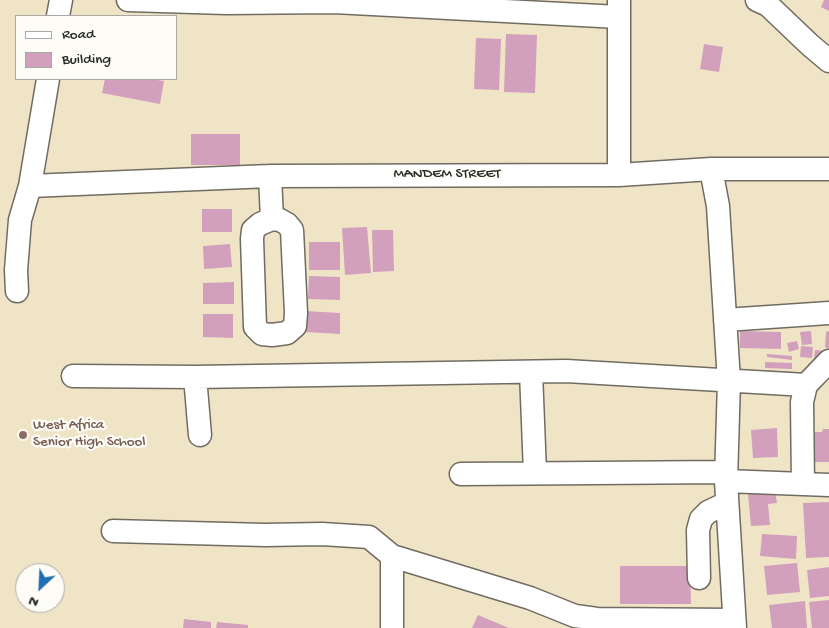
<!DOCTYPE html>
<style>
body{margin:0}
#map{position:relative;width:829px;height:628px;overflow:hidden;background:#f0e4c7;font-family:"Gochi Hand",sans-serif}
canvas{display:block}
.legend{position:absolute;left:15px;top:15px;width:162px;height:65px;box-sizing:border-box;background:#fdfcf7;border:1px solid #a9a8a5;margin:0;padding:6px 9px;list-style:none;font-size:15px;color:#2b2b2b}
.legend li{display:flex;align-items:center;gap:10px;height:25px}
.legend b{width:25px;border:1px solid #a9a8a5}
.north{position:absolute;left:15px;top:563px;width:50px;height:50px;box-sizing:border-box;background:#fdfcf7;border:1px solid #a9a8a5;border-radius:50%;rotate:205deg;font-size:14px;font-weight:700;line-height:20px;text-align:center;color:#2b2b2b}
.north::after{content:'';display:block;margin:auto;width:18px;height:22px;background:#1f6fb2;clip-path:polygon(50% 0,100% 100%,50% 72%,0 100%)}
</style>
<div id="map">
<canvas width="829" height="628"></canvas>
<ul class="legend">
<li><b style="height:6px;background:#fff"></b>Road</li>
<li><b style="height:14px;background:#d2a0bc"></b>Building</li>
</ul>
<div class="north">N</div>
</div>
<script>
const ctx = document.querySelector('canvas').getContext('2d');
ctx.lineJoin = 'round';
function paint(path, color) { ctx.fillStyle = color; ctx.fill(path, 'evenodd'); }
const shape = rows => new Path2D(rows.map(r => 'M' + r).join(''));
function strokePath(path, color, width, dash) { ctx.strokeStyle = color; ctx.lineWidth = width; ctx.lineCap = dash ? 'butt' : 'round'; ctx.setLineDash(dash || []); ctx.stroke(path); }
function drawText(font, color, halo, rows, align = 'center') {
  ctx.font = font + ' "Gochi Hand",sans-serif'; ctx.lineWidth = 4.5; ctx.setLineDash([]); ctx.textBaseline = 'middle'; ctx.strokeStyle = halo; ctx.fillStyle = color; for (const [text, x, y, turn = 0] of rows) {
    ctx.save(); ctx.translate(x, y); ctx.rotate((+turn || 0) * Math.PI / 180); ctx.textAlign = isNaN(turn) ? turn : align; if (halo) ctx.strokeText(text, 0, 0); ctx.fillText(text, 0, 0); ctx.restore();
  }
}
paint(shape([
 [824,0,829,0,829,11,821,7],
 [506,34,537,35,535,93,504,92],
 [476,38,501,39,499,90,474,89],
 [704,44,723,47,719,72,700,69],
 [105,79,151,79,164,81,160,104,102,93],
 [191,134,240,134,240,165,191,165],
 [202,209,232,209,232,232,202,232],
 [367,227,371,273,345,275,342,228],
 [372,230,393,230,394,271,373,272],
 [309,242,340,242,340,270,309,270],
 [230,244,232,267,204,269,203,246],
 [309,276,340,277,340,300,308,299],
 [234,282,234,304,203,304,203,283],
 [306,311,340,313,340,334,305,332],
 [203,314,233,314,233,338,203,337],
 [740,331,781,332,781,349,740,348],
 [811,331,812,344,802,345,800,332],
 [829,331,829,349,825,347,826,332],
 [797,341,799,349,789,352,787,343],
 [801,346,813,347,812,358,800,357],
 [815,350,825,351,825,359,814,359],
 [767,354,792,356,792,360,767,357],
 [765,362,792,363,792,369,765,368],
 [765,370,793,372,792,380,764,378],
 [777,428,778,457,753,458,751,430],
 [823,429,829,429,829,462,806,462,806,432,822,432],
 [775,491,777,503,768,504,770,525,751,526,748,494],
 [829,502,829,557,806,558,803,503],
 [762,534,797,536,796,559,760,556],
 [797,563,800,592,767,595,764,566],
 [620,566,690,566,691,604,620,604],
 [829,567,829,596,810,598,807,570],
 [829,600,829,628,812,628,809,602],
 [805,601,807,628,772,628,769,605],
 [478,615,509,628,472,628],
 [184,619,211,622,211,628,183,628],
 [217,622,248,625,248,628,216,628]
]), '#d2a0bc');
const minor = shape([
 [128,0,226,3,334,2,619,17],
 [757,0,768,5,810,45,829,61],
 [58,16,61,0],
 [711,169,718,206,729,381,726,481,735,628],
 [619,175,619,0],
 [270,176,272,219,260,224,253,230,252,239,255,327,262,334,272,335,287,333,295,326,296,313,292,230,287,224,280,220,272,219],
 [30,186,270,176,619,175,711,169,829,169],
 [17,291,16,270,20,220,30,186,48,79],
 [725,320,829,313],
 [531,372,535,473],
 [73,376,195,377,566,371,806,385],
 [195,377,200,435],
 [461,474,726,472],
 [726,481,829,485],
 [803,484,802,402,806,385,829,361],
 [113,531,265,535,322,534,369,537,392,556,530,598,575,616,597,619,734,620],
 [392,556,392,628],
 [699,578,698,530,701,519,708,512,727,503]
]);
strokePath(minor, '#706c62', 25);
strokePath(minor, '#fff', 22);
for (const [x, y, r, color] of [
 [23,435,5,"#8d6e63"]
]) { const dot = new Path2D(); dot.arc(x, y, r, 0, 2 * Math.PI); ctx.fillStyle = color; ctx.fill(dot); strokePath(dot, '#fdfcf7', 2); }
drawText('15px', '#2b2b2b', '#fdfcf7', [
 ["MANDEM STREET",447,175]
]);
drawText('15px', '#785e54', '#fdfcf7', [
 ["West Africa",33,426],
 ["Senior High School",33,443]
], 'left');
</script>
